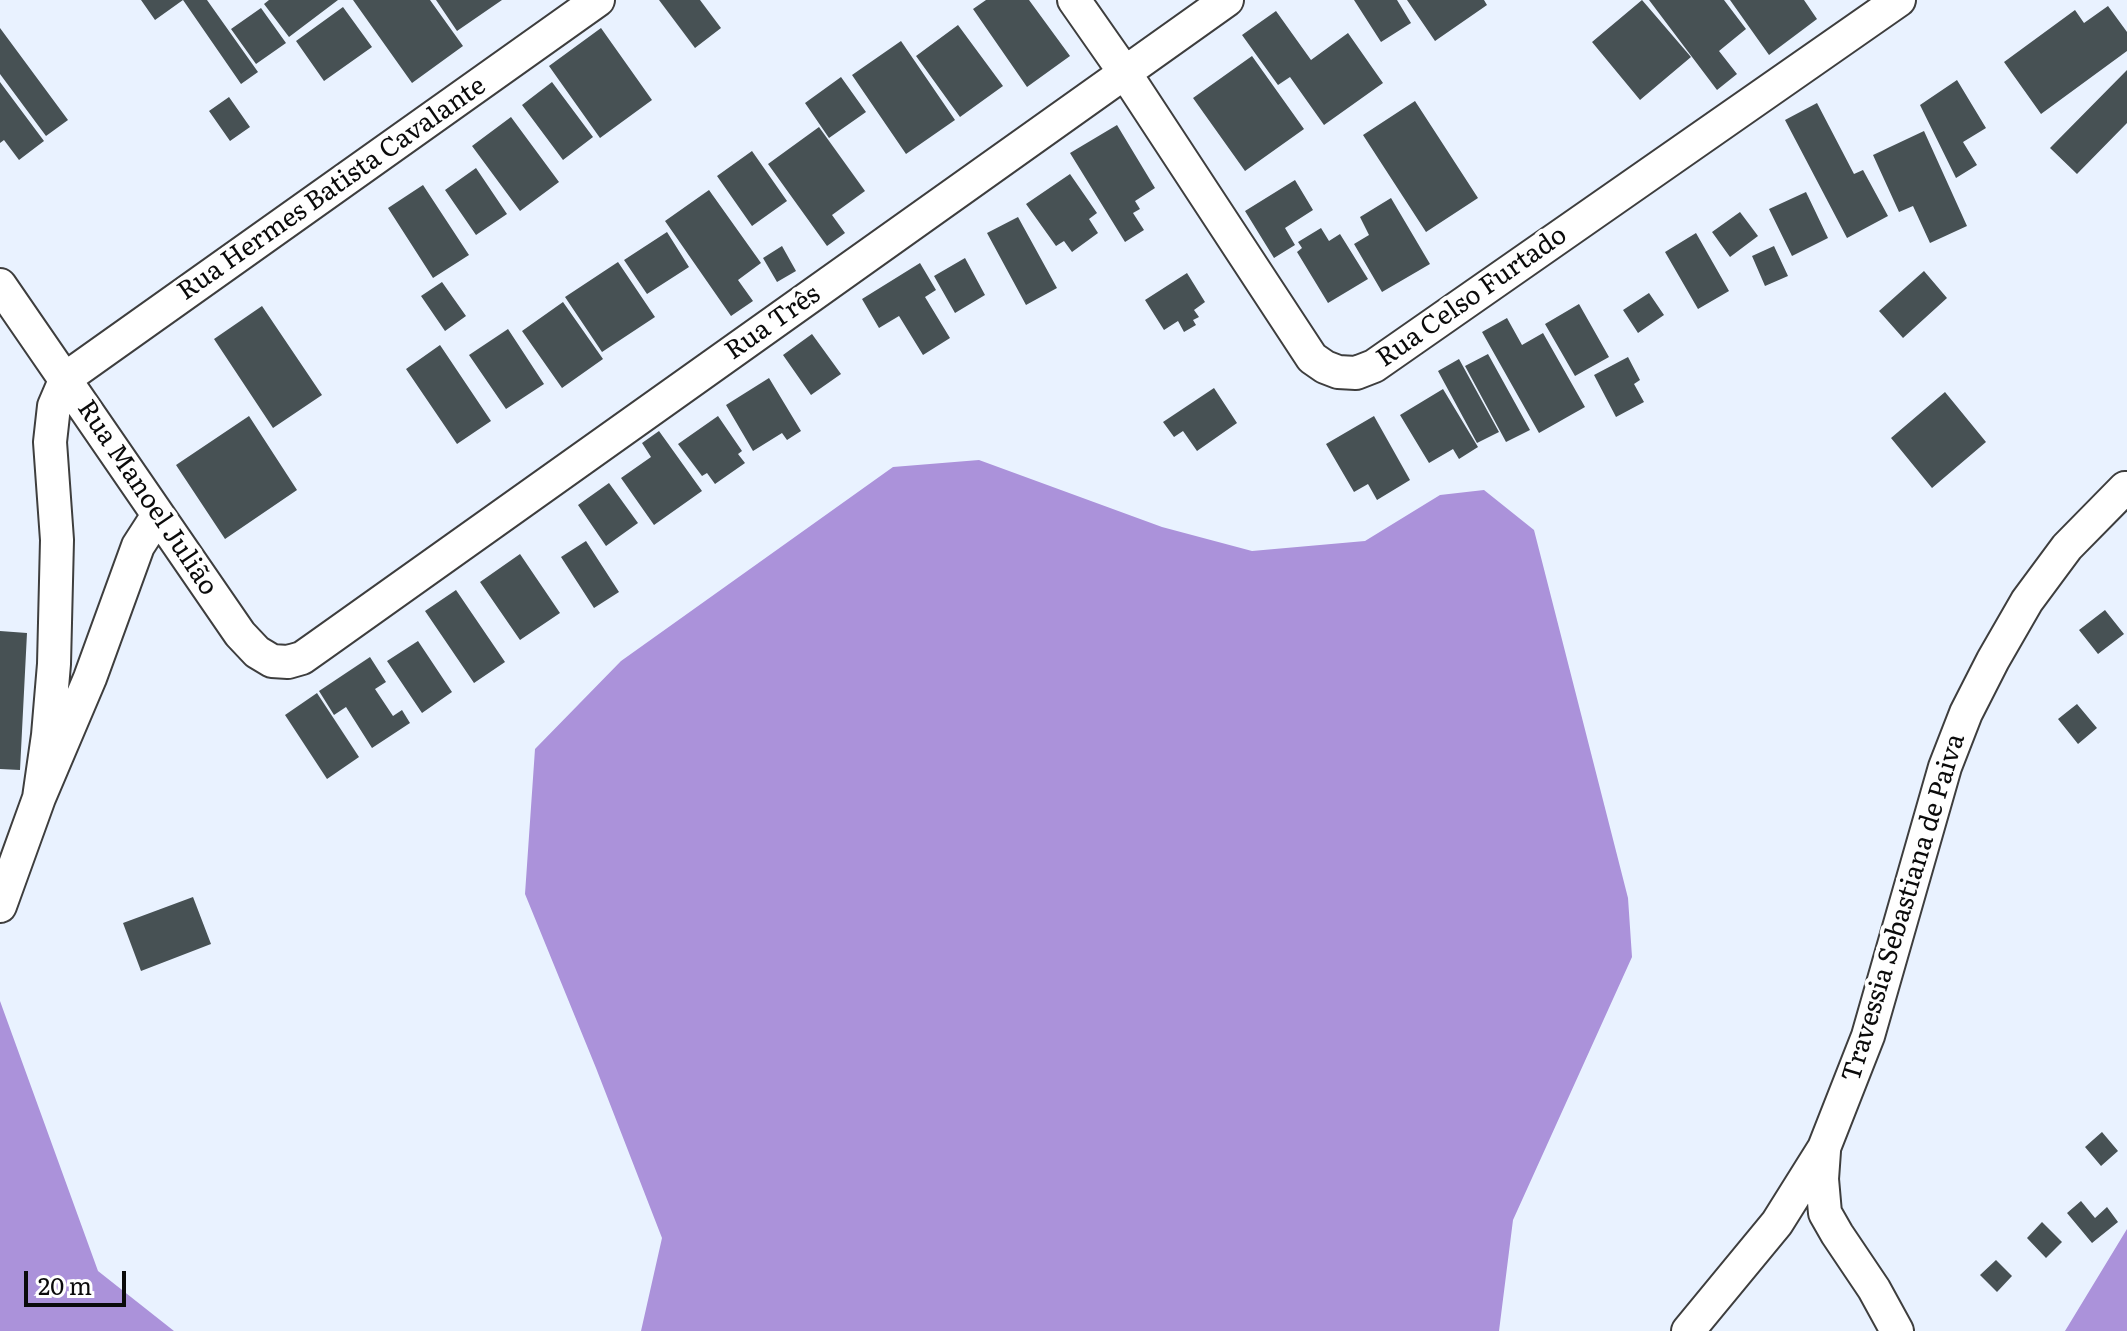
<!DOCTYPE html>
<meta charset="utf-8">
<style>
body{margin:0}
#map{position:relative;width:2127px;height:1331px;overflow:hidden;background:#e9f2ff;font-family:Literata,serif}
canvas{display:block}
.scale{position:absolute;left:24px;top:1271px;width:102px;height:36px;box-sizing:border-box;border:4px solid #0b0b0b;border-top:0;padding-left:10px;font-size:24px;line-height:28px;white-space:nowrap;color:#0b0b0b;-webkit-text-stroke:6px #fff;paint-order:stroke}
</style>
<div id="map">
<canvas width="2127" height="1331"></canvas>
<div class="scale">20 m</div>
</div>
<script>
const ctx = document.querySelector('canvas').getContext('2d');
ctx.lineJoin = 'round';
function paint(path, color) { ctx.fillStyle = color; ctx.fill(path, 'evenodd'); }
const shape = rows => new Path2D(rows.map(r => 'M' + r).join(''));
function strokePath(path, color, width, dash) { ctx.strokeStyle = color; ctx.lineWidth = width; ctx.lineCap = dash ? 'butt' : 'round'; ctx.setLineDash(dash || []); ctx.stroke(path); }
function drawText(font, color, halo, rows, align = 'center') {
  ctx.font = font + ' Literata,serif'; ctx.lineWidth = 8; ctx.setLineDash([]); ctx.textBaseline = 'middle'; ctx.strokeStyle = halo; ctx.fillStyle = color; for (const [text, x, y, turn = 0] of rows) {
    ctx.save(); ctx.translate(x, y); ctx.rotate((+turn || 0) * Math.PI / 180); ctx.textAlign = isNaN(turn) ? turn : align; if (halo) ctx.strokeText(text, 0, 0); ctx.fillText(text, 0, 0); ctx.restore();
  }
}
paint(shape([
 [979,460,1162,527,1252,551,1365,541,1440,495,1484,490,1534,530,1628,898,1632,957,1513,1220,1499,1331,641,1331,662,1238,596,1068,525,894,535,749,621,661,893,467],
 [0,1001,98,1271,174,1331,0,1331],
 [2127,1229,2127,1331,2065,1331]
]), '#ab92da');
paint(shape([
 [141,0,207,0,258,72,241,84,183,0,155,20],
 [269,0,338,0,289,37,264,4],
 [353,0,430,0,463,46,412,83],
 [436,0,502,0,457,31],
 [659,0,700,0,721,28,695,48],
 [986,0,1029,0,1070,56,1027,87,973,9],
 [1354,0,1397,0,1411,23,1381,42],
 [1407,0,1484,0,1487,5,1435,41],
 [1642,0,1691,57,1640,100,1592,42],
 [1649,0,1724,0,1746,29,1719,51,1737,74,1717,90],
 [1730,0,1804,0,1817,19,1769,55],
 [2108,6,2127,32,2127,51,2041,114,2004,62,2075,10,2084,23],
 [343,7,372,47,324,81,296,41],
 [261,8,286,43,256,64,231,29],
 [1276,11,1311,60,1348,33,1383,83,1324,125,1290,77,1278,85,1242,35],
 [958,25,1003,86,960,117,916,56],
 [0,28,68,120,46,136,0,74],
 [601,28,652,100,600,138,549,66],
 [901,41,955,120,906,154,852,75],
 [1252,56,1304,129,1245,171,1193,98],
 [2127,70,2127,123,2077,174,2050,148],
 [841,77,866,112,829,138,805,103],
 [1957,80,1986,128,1963,142,1977,165,1956,178,1920,105],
 [0,82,44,141,19,160,4,140,0,143],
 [552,82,593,137,563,160,522,105],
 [229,97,250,127,230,141,209,111],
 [1415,101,1478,198,1426,232,1363,135],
 [1817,103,1854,174,1863,170,1888,216,1847,238,1785,120],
 [511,117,559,182,520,211,472,146],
 [1117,125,1155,188,1135,201,1140,209,1133,213,1144,230,1125,242,1070,153],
 [819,127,865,191,832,215,845,233,827,246,768,164],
 [1924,131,1967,226,1930,243,1913,206,1899,212,1873,155],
 [752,151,787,201,752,226,717,176],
 [476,168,507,214,476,235,445,190],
 [1070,174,1097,213,1089,219,1098,233,1072,252,1064,241,1056,246,1026,204],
 [1295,180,1313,210,1285,228,1295,245,1274,258,1245,211],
 [423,185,469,255,433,278,388,208],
 [709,190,761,263,738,280,753,301,731,316,665,221],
 [1806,192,1828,238,1792,256,1769,209],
 [1391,198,1430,264,1382,292,1354,244,1369,235,1360,217],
 [1740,212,1758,236,1730,257,1712,232],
 [1018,217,1057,288,1026,305,987,233],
 [1321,228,1329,241,1340,234,1368,279,1328,303,1297,252,1302,248,1298,242],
 [667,232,689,267,647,294,624,260],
 [1696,233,1729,291,1698,309,1665,252],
 [782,246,796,271,777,282,763,258],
 [1774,246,1788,276,1765,286,1752,256],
 [965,258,985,295,955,313,934,276],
 [618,262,655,317,602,352,565,297],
 [920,263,936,290,925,297,950,338,923,355,899,316,879,328,862,299],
 [1924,271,1947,298,1903,338,1879,311],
 [1187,273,1205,302,1194,310,1199,317,1193,320,1196,325,1184,332,1178,321,1164,330,1145,300],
 [442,282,466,316,445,331,421,296],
 [1649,293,1664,315,1638,333,1623,310],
 [563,302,603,359,562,388,522,331],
 [1579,304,1609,357,1575,376,1545,324],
 [262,306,322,395,273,428,214,339],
 [1507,318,1522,345,1543,333,1585,407,1539,433,1482,332],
 [508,329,544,384,506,409,469,355],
 [812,334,841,374,811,395,783,355],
 [440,345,491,421,457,444,406,369],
 [1488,354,1530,430,1506,442,1465,366],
 [1628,357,1640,380,1634,384,1644,402,1616,417,1594,375],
 [1459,359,1499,432,1477,443,1438,371],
 [769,378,801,431,787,440,782,433,753,451,726,405],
 [1214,388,1237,423,1197,451,1183,431,1174,437,1163,422],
 [1443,389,1478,447,1459,459,1453,449,1429,463,1400,415],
 [1945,392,1986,442,1932,488,1891,438],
 [249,416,297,490,225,539,176,465],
 [718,416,742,451,738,454,745,463,715,484,707,473,702,476,678,444],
 [1374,416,1410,480,1377,500,1368,484,1354,492,1326,444],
 [659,431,702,491,654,525,621,478,651,457,642,443],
 [609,483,638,523,606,546,578,505],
 [586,541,619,592,594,608,561,557],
 [520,554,560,613,520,640,480,582],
 [456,590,505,662,474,683,425,611],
 [2105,610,2124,634,2098,654,2079,630],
 [0,631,27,633,20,770,0,769],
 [418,641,452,692,422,713,387,661],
 [370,657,386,682,375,689,393,716,402,710,410,723,372,748,346,707,334,715,319,691],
 [317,693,359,757,327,779,285,715],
 [2077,704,2097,728,2078,744,2058,719],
 [193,897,211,944,141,971,123,923],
 [2102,1132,2118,1151,2101,1166,2085,1147],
 [2081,1201,2095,1218,2107,1207,2118,1222,2092,1243,2067,1213],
 [2042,1222,2062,1242,2046,1258,2027,1238],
 [1996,1260,2012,1276,1997,1292,1980,1275]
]), '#475154');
const minor = shape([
 [1074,0,1125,73,1312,358,1325,367,1338,372,1356,373,1374,366,1899,0],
 [0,285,240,634,257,652,272,661,288,662,302,658,319,646,1227,0],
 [39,798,48,735,54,664,57,540,50,442,54,406,66,378,598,0],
 [0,906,39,798,90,678,138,546,158,515],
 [1824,1151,1822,1179,1825,1213,1837,1234,1874,1289,1897,1331],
 [1688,1331,1777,1223,1824,1148,1868,1036,1945,767,1966,713,1993,660,2027,601,2067,547,2125,488]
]);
strokePath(minor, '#3e3e3e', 36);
strokePath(minor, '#fff', 32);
drawText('26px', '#0b0b0b', '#fff', [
 ["Rua Hermes Batista Cavalante",332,189,-35],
 ["Rua Celso Furtado",1472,297,-35],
 ["Rua Três",773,323,-35],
 ["Rua Manoel Julião",147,498,56],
 ["Travessia Sebastiana de Paiva",1904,908,-73]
]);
</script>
